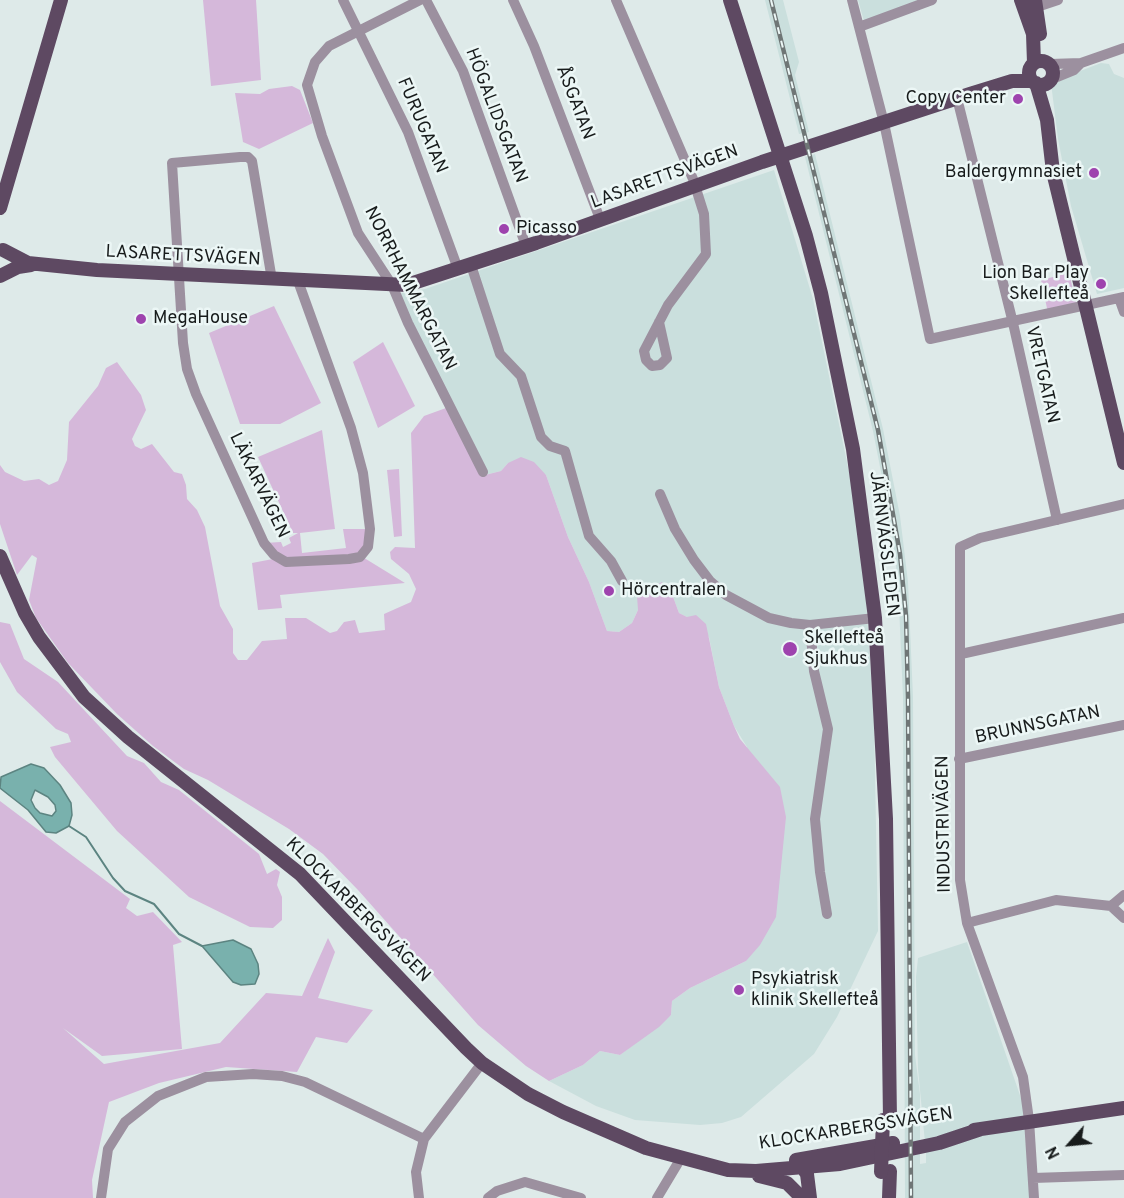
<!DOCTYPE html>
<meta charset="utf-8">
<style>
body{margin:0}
#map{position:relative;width:1124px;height:1198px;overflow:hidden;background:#deeae9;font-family:Overpass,sans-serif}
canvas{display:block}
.north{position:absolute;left:1040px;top:1114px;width:60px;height:60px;-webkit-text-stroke:4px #ecf7f6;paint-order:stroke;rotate:243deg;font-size:16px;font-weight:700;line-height:24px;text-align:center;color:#171b1b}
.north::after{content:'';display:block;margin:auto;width:21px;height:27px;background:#171b1b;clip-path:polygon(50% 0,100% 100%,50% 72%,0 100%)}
</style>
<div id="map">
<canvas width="1124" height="1198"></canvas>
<div class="north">N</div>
</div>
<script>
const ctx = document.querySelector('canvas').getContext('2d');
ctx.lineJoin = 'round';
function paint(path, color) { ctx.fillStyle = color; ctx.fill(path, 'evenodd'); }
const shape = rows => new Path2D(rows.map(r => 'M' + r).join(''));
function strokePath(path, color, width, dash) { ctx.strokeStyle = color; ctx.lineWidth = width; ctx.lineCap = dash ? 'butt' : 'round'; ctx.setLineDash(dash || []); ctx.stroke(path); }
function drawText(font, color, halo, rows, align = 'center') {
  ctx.font = font + ' Overpass,sans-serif'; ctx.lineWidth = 5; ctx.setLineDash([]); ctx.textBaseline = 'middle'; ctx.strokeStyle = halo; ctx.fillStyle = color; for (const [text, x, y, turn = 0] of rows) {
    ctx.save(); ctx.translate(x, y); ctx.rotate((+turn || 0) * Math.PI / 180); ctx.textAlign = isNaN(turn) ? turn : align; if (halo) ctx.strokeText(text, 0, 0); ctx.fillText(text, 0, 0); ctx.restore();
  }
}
paint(shape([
 [765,0,783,0,799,62,795,75,809,132,799,134],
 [858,0,923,0,864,21],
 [1101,63,1109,64,1114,74,1124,78,1124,288,1097,294,1071,206,1058,139,1050,75,1075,73],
 [815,154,883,429,900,516,908,582,913,697,915,1055,920,1094,920,1164,926,1163,926,1153,918,1069,916,977,918,958,967,942,1023,1104,1030,1198,905,1198,903,697,898,583,890,518,873,431,805,157],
 [774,170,813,299,854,496,865,584,874,722,878,931,837,1017,814,1054,741,1117,722,1123,700,1125,635,1120,596,1106,549,1081,583,1065,600,1051,620,1055,671,1015,672,1001,690,988,746,961,747,747,734,726,719,687,709,637,687,617,679,613,672,594,638,610,632,623,619,632,607,631,589,582,568,537,546,475,508,463,501,471,481,476,391,295,425,289]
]), '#cadfdd');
paint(shape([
 [203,0,256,0,261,80,211,86],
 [292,86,300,90,313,123,259,149,243,142,235,93,260,94,269,89],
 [1069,273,1077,306,1048,313,1041,280],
 [274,306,321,403,280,424,240,424,209,333],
 [383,342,415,406,378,428,353,362],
 [117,362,141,395,146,410,132,439,135,446,141,449,152,444,174,472,182,474,186,485,187,499,197,510,205,527,220,606,233,629,233,653,238,660,247,660,262,641,287,639,285,618,306,618,330,633,337,631,344,622,355,620,359,633,385,630,384,614,411,602,416,589,409,574,391,559,390,552,395,547,415,548,411,433,424,416,446,408,481,476,501,471,508,463,521,457,534,462,546,475,568,537,589,582,607,631,619,632,632,623,638,610,637,596,662,582,672,594,679,613,687,617,696,615,706,624,719,687,734,726,740,739,780,787,786,817,776,917,760,945,746,961,690,988,672,1001,671,1015,659,1027,620,1055,600,1051,583,1065,549,1081,526,1066,478,1025,358,890,323,854,289,829,208,780,184,769,153,746,117,714,68,663,36,618,29,600,37,558,32,555,17,575,0,524,0,465,5,472,24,481,39,479,49,485,58,481,67,460,69,422,98,386,106,368],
 [322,430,335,529,300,533,302,553,346,548,343,529,370,529,361,556,405,583,280,595,282,608,258,610,252,563,278,558,264,543,281,542,283,547,291,543,289,538,298,533,293,533,258,457],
 [399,469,402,536,394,537,387,470],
 [0,622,10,624,24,659,58,682,127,756,144,763,161,782,179,790,259,854,267,874,276,869,280,872,277,885,282,897,282,920,273,928,250,927,189,897,117,831,55,757,50,747,71,742,68,734,56,729,17,692,0,662],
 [0,801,130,899,126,908,137,916,153,912,182,942,173,945,182,1049,102,1056,63,1028,104,1064,220,1043,266,993,302,996,328,938,335,952,318,998,373,1010,347,1043,316,1037,297,1072,226,1067,159,1083,109,1102,92,1180,93,1198,0,1198]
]), '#d5b8da');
const water = shape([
 [31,764,44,768,60,785,71,803,72,815,69,826,56,833,46,832,28,810,0,788,1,777,31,764],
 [35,790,48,797,55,805,56,811,52,816,40,813,35,808,31,800,35,790],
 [233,940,251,949,258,964,259,974,255,984,241,985,233,982,202,946,233,940]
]);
paint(water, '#79b1ad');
strokePath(water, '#5c8481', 1.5);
strokePath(shape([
 [69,826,86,837,113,878,125,891,154,904,179,934,202,946]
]), '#5c8481', 2);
strokePath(shape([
 [343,0,408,132,458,269],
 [420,0,329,46,315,62,307,85,322,136,358,233,392,285,408,323,483,472],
 [426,0,463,71,526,246],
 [513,0,534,46,600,219],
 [616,0,693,179,704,214,706,254,668,305,644,351,646,360,652,366,660,365,667,358,659,322],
 [852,0,884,123,930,339,1124,297],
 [1031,9,1058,0],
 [859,27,932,0],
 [1050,64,1081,63,1124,48],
 [1052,79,1074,70,1081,63],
 [957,98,1013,323,1057,520],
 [471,265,500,354,521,376,541,437,550,446,565,451,589,536,611,561,622,581],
 [272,280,252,161,248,157,240,157,172,163,183,343,187,369,196,394,264,543,274,555,286,562,349,559,360,557,368,547,370,529,363,473,351,428,298,281],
 [1119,298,1124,312],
 [660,494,675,529,694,560,710,581,726,595,769,618,791,623,810,625,875,618],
 [810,625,814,671,828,729,815,819,820,872,827,914],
 [961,654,1124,618],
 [959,759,1124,725],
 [1111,906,1124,918],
 [967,923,1056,900,1111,906,1124,895],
 [1033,1178,1124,1175],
 [101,1198,108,1149,125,1122,158,1096,206,1077,253,1074,282,1076,305,1082,424,1139],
 [419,1198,416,1172,424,1139,482,1063],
 [488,1198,497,1191,525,1182,581,1198],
 [657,1198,681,1158],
 [1034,1198,1029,1120,1023,1077,967,923,960,880,960,547,980,538,1124,504]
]), '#9c909f', 10);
strokePath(shape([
 [730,0,806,236,821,293,853,449,875,618,886,819,890,1120],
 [1021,0,1033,34,1034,63],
 [1035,0,1040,34],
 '1029 73a12 12 0 1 1 24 0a12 12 0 1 1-24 0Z',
 [1036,83,1047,120,1053,172,1124,463],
 [0,208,61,0],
 [3,250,28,263,97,270,407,285,536,243,762,162,970,94,1012,81,1032,81],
 [0,276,18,267,31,265],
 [0,556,25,613,39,637,84,697,128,737,300,874,466,1048,482,1063,528,1094,563,1112,646,1148,728,1170,756,1171,840,1164,939,1143,981,1129],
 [974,1130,1124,1108],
 [796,1160,893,1143],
 [803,1168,807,1174,810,1198],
 [759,1176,787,1183,802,1198],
 [889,1198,890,1171]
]), '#5e4962', 14);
const rail = shape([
 [771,0,878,430,900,554,906,616,908,697,911,1198]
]);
strokePath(rail, '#6f7676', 4.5);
strokePath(rail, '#ecf7f6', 2, [7]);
strokePath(shape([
 [881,1172,883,1120]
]), '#5e4962', 14);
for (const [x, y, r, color] of [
 [1018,99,6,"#9e43ae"],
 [1094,173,6,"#9e43ae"],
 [504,229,6,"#9e43ae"],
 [1101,284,6,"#9e43ae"],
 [141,319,6,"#9e43ae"],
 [609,591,6,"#9e43ae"],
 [790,649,8,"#9e43ae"],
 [739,990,6,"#9e43ae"]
]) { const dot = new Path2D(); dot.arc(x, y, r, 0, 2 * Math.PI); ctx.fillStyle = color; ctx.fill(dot); strokePath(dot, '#ecf7f6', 2); }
drawText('18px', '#171b1b', '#ecf7f6', [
 ["Copy Center",1006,99,"right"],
 ["Baldergymnasiet",1082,173,"right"],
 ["Picasso",516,229],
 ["Lion Bar Play",1089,274,"right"],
 ["Skellefteå",1089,295,"right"],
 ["MegaHouse",153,319],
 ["Hörcentralen",621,591],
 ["Skellefteå",804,639],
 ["Sjukhus",804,660],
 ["Psykiatrisk",751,980],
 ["klinik Skellefteå",751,1001]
], 'left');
drawText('18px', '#171b1b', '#ecf7f6', [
 ["ÅSGATAN",574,103,69],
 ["HÖGALIDSGATAN",495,116,69],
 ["FURUGATAN",421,126,67],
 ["LASARETTSVÄGEN",665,178,-20],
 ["LASARETTSVÄGEN",183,257,3],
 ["NORRHAMMARGATAN",409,289,63],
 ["VRETGATAN",1041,375,77],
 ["LÄKARVÄGEN",258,486,64],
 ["JÄRNVÄGSLEDEN",883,544,83],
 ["BRUNNSGATAN",1038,726,-12],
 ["INDUSTRIVÄGEN",945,824,-91],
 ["KLOCKARBERGSVÄGEN",357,911,45],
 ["KLOCKARBERGSVÄGEN",856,1130,-9]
]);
</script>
